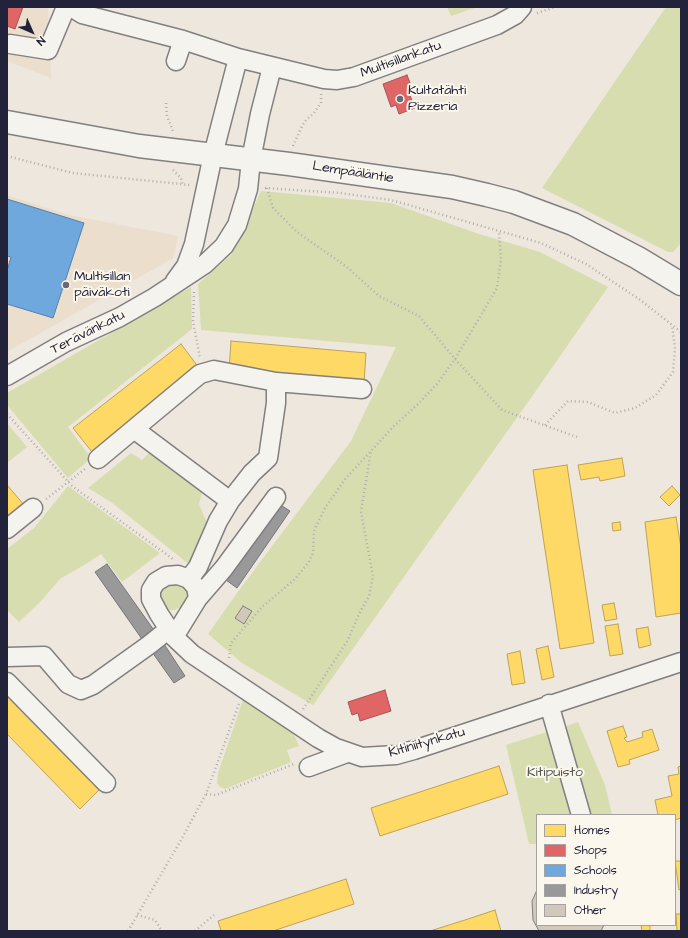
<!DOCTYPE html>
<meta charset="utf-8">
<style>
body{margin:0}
#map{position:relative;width:688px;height:938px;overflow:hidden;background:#ede7de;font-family:"Architects Daughter",sans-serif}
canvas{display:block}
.frame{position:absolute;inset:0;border:8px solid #22223b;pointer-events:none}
.legend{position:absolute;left:536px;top:814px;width:140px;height:112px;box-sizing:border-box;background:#fbf7ec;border:1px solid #a4a2a5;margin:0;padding:5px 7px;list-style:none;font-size:12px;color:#22223b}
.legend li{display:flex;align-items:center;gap:8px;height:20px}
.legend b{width:20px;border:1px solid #a4a2a5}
.north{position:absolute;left:12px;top:12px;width:40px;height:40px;-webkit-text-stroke:3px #fbf7ec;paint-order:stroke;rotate:135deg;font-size:11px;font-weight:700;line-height:16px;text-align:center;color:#22223b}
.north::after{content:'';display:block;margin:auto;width:14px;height:18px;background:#22223b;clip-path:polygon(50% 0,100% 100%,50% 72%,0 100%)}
</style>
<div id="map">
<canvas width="688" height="938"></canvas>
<div class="frame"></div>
<ul class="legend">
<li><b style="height:11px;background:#ffd966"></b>Homes</li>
<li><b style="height:11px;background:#e06666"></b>Shops</li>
<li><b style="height:11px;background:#6fa8dc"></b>Schools</li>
<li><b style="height:11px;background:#999"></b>Industry</li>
<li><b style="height:11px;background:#d2c7bb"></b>Other</li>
</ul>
<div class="north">N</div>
</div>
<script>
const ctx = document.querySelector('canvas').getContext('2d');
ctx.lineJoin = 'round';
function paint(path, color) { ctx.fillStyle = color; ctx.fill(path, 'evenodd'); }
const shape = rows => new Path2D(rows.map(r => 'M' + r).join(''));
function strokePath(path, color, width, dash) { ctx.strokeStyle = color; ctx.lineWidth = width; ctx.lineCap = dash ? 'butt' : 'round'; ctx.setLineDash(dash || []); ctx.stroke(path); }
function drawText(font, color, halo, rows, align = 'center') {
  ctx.font = font + ' "Architects Daughter",sans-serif'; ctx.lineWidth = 4; ctx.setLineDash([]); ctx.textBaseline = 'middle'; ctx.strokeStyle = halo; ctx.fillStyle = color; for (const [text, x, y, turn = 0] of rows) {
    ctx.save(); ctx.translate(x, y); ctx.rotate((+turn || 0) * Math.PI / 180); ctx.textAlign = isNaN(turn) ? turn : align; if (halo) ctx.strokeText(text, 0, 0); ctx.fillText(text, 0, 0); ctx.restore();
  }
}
paint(shape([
 [7,7,48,7,51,78,7,61],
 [7,195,69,215,178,236,173,258,7,352]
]), '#ebdecd');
paint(shape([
 [447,7,477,7,451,16],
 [666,7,681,7,681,243,673,252,668,252,542,188],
 [261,191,391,203,479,234,540,252,608,287,533,395,313,705,242,663,208,634,237,593,351,441,396,347,201,330,198,284,231,255],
 [191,287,192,329,68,427,91,458,68,478,7,405,7,393],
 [7,423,27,447,7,463],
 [151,451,203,488,199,504,207,523,190,565,111,502,88,488,131,453,142,460],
 [68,486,160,553,122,582,101,554,86,564,60,579,42,600,19,622,7,610,7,549,34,528],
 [170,580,186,588,187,592,188,597,183,606,174,610,169,610,160,604,159,589],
 [243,700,291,731,295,737,299,746,287,750,291,762,225,789,220,787,217,783,218,773],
 [578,722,605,785,612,815,537,815,537,844,529,844,506,745]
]), '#d8ddaf');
const homes = shape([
 [231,341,366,353,364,383,229,371,231,341],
 [181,344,199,368,92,452,73,428,181,344],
 [622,458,625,476,600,481,599,477,581,480,578,465,622,458],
 [567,465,594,643,560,649,533,470,567,465],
 [7,485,25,506,7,521,7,485],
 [672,486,680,495,669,506,660,497,672,486],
 [676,517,681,548,681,613,656,617,645,522,676,517],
 [620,522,621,530,613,531,612,523,620,522],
 [614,603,617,619,605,621,602,605,614,603],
 [618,624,623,654,610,656,605,626,618,624],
 [648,627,651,645,639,648,636,629,648,627],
 [548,646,554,677,542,680,536,649,548,646],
 [520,651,525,683,512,685,507,654,520,651],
 [7,687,103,786,80,809,7,734,7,687],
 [623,726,627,737,624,738,627,742,643,737,642,732,652,729,659,750,629,760,630,764,618,767,607,731,623,726],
 [499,766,508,794,380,836,371,808,499,766],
 [681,766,681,818,675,820,675,815,658,815,655,800,672,796,668,776,679,774,678,767,681,766],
 [675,861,681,861,681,889,679,890,675,861],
 [346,879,354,904,273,931,221,931,218,921,346,879],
 [495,910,501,931,430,931,468,919,495,910],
 [676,914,681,914,681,931,677,931,676,914],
 [641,925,650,925,650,931,642,931,641,925]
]);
paint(homes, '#ffd966');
strokePath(homes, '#bda259', 1);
const shops = shape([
 [7,7,23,7,15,29,7,26,7,7],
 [407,75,413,91,409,93,415,108,399,114,396,105,391,107,383,84,407,75],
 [385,690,391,711,360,721,358,713,352,715,348,702,385,690]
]);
paint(shops, '#e06666');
strokePath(shops, '#a75259', 1);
const schools = shape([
 [7,199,84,223,53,318,7,304,7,271,11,257,7,256,7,199]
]);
paint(schools, '#6fa8dc');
strokePath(schools, '#5880ac', 1);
const industry = shape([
 [279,504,290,511,237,588,226,580,279,504],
 [107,564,156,633,144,642,95,572,107,564],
 [164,644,185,676,174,683,152,652,164,644]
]);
paint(industry, '#999');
strokePath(industry, '#75757d', 1);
const building = shape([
 [243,606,252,611,244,624,235,618,243,606],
 [537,890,537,925,604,925,601,931,539,931,533,920,532,901,537,890]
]);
paint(building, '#d2c7bb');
strokePath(building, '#827f80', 1);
const minor = shape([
 [71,7,82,14,183,40,238,58,324,79,337,80,354,77,497,25,515,15,522,7],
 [10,44,48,50,66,7],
 [176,61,183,40],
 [175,281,186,266,194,244,213,155,238,58],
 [7,376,66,342,120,317,155,297,205,264,224,246,237,225,248,189,251,160,260,114,272,67],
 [276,382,362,389],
 [134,429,230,501],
 [98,459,200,374,214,370,276,382,276,403,268,458,252,473,230,501,218,521,198,567,189,579],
 [7,529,33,508],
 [198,598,224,568,276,497],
 [174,637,198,598,196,587,189,579,178,575,166,576,156,582,151,590,151,599,159,614,174,637,192,654,318,738,336,748,362,757,396,755,414,750,681,662],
 [7,657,44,656,68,684,81,690,93,685,149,645,169,629],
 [7,682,106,783],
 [549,704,581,815],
 [309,767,347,753]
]);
const major = shape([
 [7,122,139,146,289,164,452,187,487,195,514,202,573,224,638,258,681,284]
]);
strokePath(minor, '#827f80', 21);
strokePath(major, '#827f80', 25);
strokePath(shape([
 [537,13,556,7],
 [166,103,167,116,173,131],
 [293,146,302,126,306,120,314,113,321,103,321,94],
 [7,156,73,173,190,185],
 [173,170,181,178,183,185],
 [265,188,340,193,391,200,541,243,586,264,639,299,681,332],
 [267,188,273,208,297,232,347,267,379,296,419,316,455,359,502,410,577,437],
 [194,292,193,321,200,358],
 [7,414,72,486,173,559],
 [545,425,568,401,588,402,615,413,635,408,656,395,673,372,675,349,672,325],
 [46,499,85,469],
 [229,658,231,643,262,607,295,579,309,562,313,553,314,531,325,508,346,478,394,426,416,406,437,384,455,359,497,288,501,260,499,232],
 [239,704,206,794,216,795,294,764],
 [303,709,348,640,359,614,369,596,373,576,361,512,371,450],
 [137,915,155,920,162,931],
 [128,931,181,840,206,794],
 [195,931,214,915]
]), '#afadad', 2.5, [1, 3]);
strokePath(minor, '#f5f3ee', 18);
strokePath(major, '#f5f3ee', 22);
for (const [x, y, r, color] of [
 [400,99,4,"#696774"],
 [66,285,4,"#696774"]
]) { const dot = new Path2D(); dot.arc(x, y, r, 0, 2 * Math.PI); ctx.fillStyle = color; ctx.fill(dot); strokePath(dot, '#fbf7ec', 1.5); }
drawText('14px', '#22223b', '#fbf7ec', [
 ["Multisillankatu",401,60,-20],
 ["Lempääläntie",353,173,9],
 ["Terävänkatu",88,333,-27],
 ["Kitiniitynkatu",427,743,-16]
]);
drawText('14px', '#22223b', '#fbf7ec', [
 ["Kultatähti",408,91],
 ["Pizzeria",408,107],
 ["Multisillan",74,277],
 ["päiväkoti",74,293]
], 'left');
drawText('14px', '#545752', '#fbf7ec', [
 ["Kitipuisto",555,773]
]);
</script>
